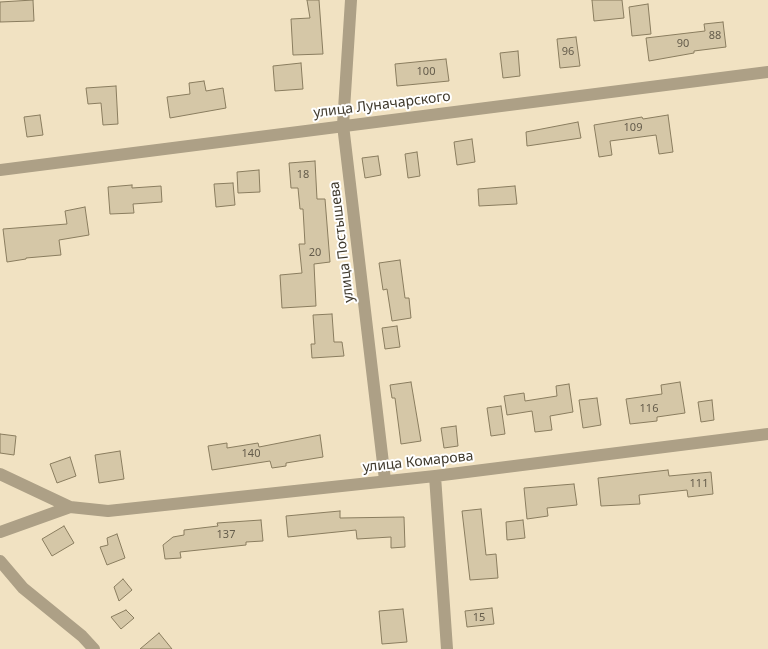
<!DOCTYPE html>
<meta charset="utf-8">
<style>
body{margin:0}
canvas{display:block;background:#f1e2c2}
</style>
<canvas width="768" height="649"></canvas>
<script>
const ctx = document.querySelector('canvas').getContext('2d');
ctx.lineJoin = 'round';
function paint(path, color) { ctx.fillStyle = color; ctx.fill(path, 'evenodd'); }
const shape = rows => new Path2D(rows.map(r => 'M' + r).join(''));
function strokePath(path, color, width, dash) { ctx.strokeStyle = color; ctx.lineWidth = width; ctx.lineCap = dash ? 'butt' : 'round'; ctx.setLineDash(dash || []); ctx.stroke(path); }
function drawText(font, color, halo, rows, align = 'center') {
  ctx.font = font + ' "Noto Sans",sans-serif'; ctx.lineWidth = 4; ctx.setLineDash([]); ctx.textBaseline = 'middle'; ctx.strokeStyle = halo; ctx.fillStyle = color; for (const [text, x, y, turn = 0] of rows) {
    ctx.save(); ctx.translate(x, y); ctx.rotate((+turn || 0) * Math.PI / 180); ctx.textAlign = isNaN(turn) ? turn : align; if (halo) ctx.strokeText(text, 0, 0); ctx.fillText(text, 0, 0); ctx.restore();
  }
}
const building = shape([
 [33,0,34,21,0,22,0,2,33,0],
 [307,0,319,0,323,54,293,55,291,19,310,18,307,0],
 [592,0,622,0,624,18,594,21,592,0],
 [648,4,651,34,632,36,629,7,648,4],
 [723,22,726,47,694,51,694,53,649,61,646,38,705,31,704,24,723,22],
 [576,37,580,66,560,68,557,39,576,37],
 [518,51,520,76,503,78,500,53,518,51],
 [446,59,449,81,397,86,395,64,446,59],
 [301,63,303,89,275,91,273,66,301,63],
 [204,81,206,91,223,88,226,108,170,118,167,97,190,94,189,83,204,81],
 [116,86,118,124,103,125,101,103,88,104,86,88,116,86],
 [40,115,43,135,27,137,24,117,40,115],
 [668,115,673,152,659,154,656,135,610,141,612,155,599,157,594,125,642,117,643,119,668,115],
 [578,122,581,138,527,146,526,132,578,122],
 [472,139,475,162,457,165,454,142,472,139],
 [417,152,420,176,408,178,405,154,417,152],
 [378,156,381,175,365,178,362,158,378,156],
 [315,161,317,199,325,199,330,262,314,264,316,306,282,308,280,275,302,273,299,244,305,244,303,209,300,209,298,188,291,188,289,163,315,161],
 [259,170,260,192,238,193,237,172,259,170],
 [233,183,235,205,216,207,214,184,233,183],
 [132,185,132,188,161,186,162,202,133,204,134,213,110,214,108,187,132,185],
 [515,186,517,204,479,206,478,189,515,186],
 [85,207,89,235,59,240,61,255,26,258,26,259,7,262,3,229,67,224,65,211,85,207],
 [400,260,405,298,409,298,411,318,392,321,387,289,383,290,379,263,400,260],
 [332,314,334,342,342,342,344,356,312,358,311,344,315,344,313,315,332,314],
 [397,326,400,347,385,349,382,328,397,326],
 [411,382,421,441,401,444,395,398,392,398,390,385,411,382],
 [680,382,685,413,657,417,657,421,630,424,626,399,662,394,661,385,680,382],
 [569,384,573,412,550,416,552,430,535,432,532,411,507,415,504,396,524,393,525,401,557,396,556,386,569,384],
 [597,398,601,425,583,428,579,400,597,398],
 [712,400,714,420,701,422,698,402,712,400],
 [501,406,505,434,491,436,487,408,501,406],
 [456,426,458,446,444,448,441,428,456,426],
 [0,434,16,436,14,455,0,453,0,434],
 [320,435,323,457,286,463,286,466,272,468,270,461,212,470,208,446,227,443,227,448,258,443,259,447,320,435],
 [120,451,124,479,99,483,95,455,120,451],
 [70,457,76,476,57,483,50,464,70,457],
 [668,470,669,476,711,472,713,494,688,497,687,490,639,495,640,504,601,506,598,478,668,470],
 [574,484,577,505,547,508,548,516,527,519,524,488,574,484],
 [481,509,486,555,496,554,498,578,470,580,462,511,481,509],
 [340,511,340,518,404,517,405,547,391,548,391,537,357,539,356,530,288,537,286,516,340,511],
 [261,520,263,541,246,542,246,545,180,552,181,558,165,559,163,545,173,537,184,535,184,530,218,526,217,523,261,520],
 [523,520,525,538,507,540,506,522,523,520],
 [64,526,74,543,52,556,42,539,64,526],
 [117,534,125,558,107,565,100,547,108,545,107,538,117,534],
 [123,579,132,590,119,601,114,587,123,579],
 [492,608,494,624,467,627,465,611,492,608],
 [403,609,407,642,382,644,379,611,403,609],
 [126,610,134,618,121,629,111,617,126,610],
 [159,633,172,649,140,649,159,633]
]);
paint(building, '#d5c7a7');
strokePath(building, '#8a7d5f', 1);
strokePath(shape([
 [351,0,343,125,385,480],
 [0,170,768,72],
 [0,474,70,507,108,511,435,476,768,434],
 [435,476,447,649],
 [0,532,70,507],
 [0,561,23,588,82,636,94,649]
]), '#ada086', 12);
drawText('11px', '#645c4b', null, [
 ["88",715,36],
 ["90",683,44],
 ["96",568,52],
 ["100",426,72],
 ["109",633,128],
 ["18",303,175],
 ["20",315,253],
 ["116",649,409],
 ["140",251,454],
 ["111",699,484],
 ["137",226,535],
 ["15",479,618]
]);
drawText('14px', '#3f392c', '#fff', [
 ["улица Луначарского",382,105,-7],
 ["улица Постышева",342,242,-97],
 ["улица Комарова",418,462,-6]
]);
</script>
